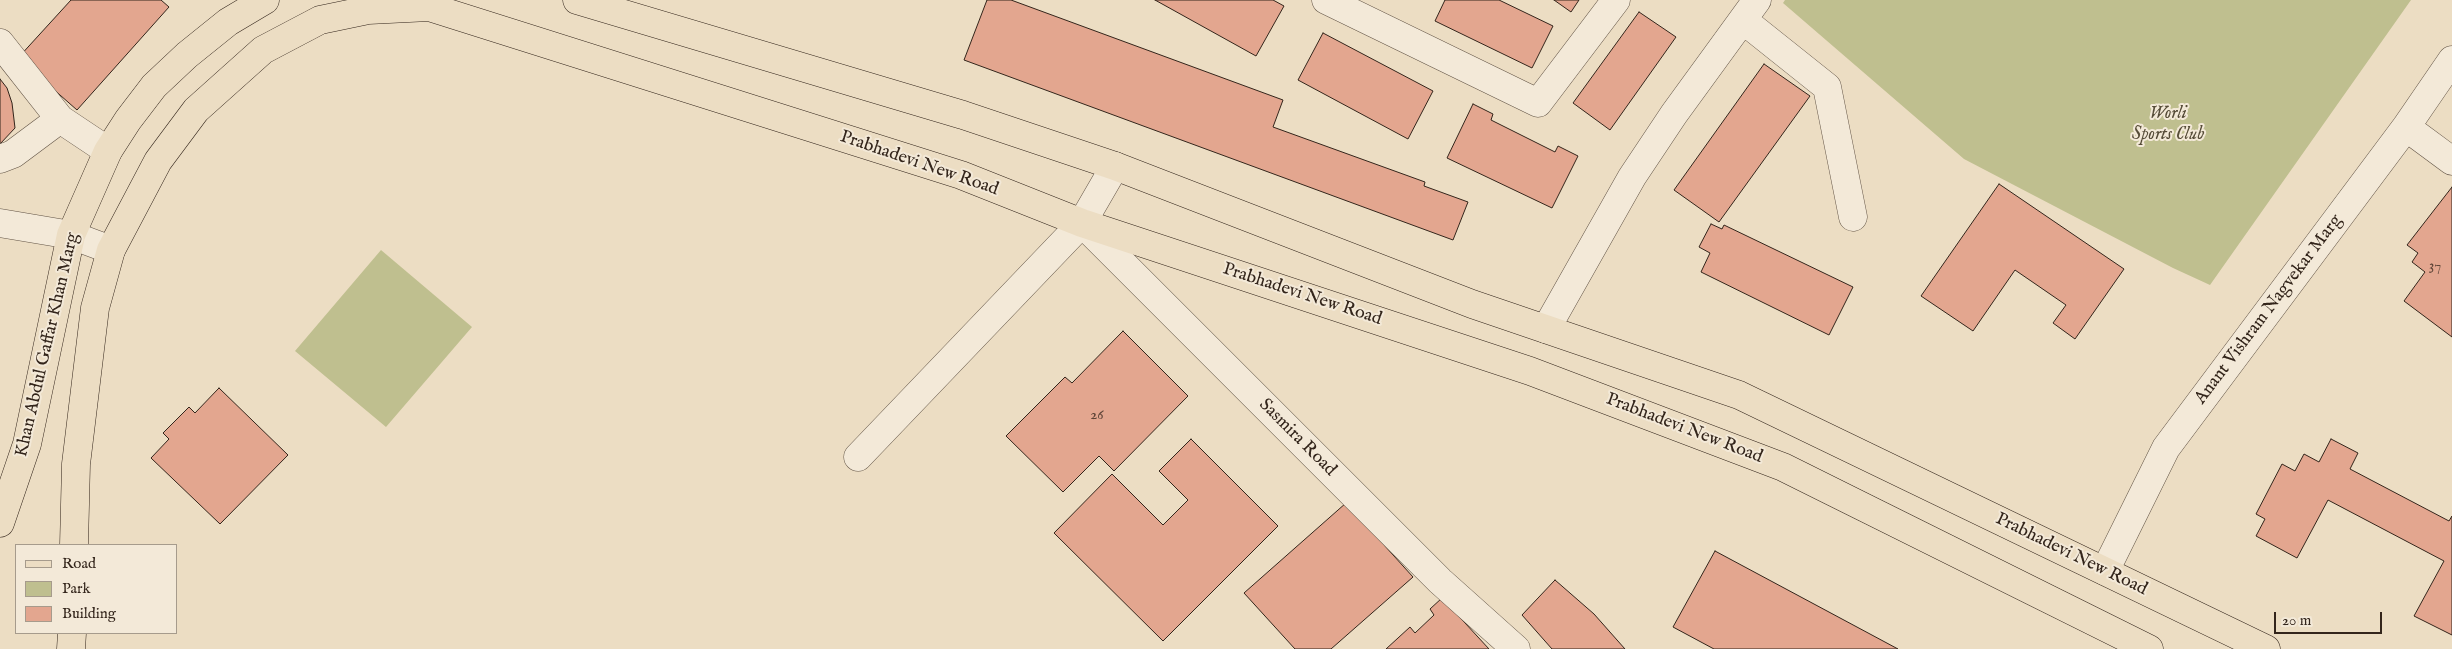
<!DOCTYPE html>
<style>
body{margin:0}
#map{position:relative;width:2452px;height:649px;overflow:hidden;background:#ecddc3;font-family:"IM FELL English",serif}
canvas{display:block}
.legend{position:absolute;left:15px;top:544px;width:162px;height:90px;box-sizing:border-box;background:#f3e9d8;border:1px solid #a69b8c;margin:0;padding:6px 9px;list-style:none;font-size:15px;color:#33251b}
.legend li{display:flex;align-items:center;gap:10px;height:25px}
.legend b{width:25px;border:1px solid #a69b8c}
.scale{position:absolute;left:2274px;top:612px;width:108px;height:22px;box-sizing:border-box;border:2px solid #33251b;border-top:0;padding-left:6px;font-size:15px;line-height:18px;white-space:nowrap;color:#33251b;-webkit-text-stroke:4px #f3e9d8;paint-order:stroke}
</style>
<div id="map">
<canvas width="2452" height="649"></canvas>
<ul class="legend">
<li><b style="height:6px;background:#ecddc3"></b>Road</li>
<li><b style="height:14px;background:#bfbf8f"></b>Park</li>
<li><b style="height:14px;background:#e3a68f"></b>Building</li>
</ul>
<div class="scale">20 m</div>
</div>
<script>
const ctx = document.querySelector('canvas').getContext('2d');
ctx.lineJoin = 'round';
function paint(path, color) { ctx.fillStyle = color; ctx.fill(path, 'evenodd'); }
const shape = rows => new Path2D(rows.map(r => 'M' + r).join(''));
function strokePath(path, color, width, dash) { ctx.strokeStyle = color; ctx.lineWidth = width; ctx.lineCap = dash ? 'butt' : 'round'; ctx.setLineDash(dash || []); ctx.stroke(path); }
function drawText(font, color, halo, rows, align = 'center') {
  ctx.font = font + ' "IM FELL English",serif'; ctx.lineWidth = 4; ctx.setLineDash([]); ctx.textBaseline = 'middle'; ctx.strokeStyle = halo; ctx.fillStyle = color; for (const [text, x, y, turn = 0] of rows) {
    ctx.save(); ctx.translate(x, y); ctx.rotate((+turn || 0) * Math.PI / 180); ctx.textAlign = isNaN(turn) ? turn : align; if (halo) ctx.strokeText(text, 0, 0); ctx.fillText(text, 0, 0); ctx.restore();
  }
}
paint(shape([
 [1785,0,2411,0,2210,285,2173,268,1964,159,1783,3],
 [381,250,472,327,386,427,295,351]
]), '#bfbf8f');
const building = shape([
 [71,0,161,0,169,7,77,110,18,58,71,0],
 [987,0,1011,0,1283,100,1273,127,1425,182,1424,186,1468,202,1453,240,964,60,987,0],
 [1155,0,1273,0,1284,6,1256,56,1155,0],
 [1445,0,1499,0,1553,26,1532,68,1435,21,1445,0],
 [1554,0,1579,0,1571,12,1554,0],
 [1639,12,1676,37,1610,130,1573,103,1639,12],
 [1323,33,1433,91,1408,139,1298,80,1323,33],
 [1764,64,1810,96,1719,222,1674,190,1764,64],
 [0,79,7,88,12,103,15,128,0,144,0,79],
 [1473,104,1493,114,1491,120,1555,152,1558,146,1578,156,1552,208,1447,158,1473,104],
 [1999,184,2124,269,2075,339,2053,323,2066,305,2015,270,1973,331,1921,296,1999,184],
 [2452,187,2452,337,2404,301,2425,272,2412,262,2418,253,2407,245,2452,187],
 [1711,224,1722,229,1724,225,1853,287,1829,335,1701,272,1710,253,1699,247,1711,224],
 [1123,331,1188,396,1114,471,1099,456,1063,492,1006,436,1065,377,1072,383,1123,331],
 [219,388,288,455,220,524,151,458,169,439,163,433,189,407,195,413,219,388],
 [1191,439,1278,526,1163,641,1054,533,1112,474,1163,525,1188,500,1159,471,1191,439],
 [2331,439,2358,453,2350,469,2449,521,2452,516,2452,635,2414,616,2444,561,2328,500,2297,558,2256,536,2265,519,2256,514,2282,464,2295,471,2304,454,2319,462,2331,439],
 [1346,503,1413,577,1331,649,1295,649,1244,593,1346,503],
 [1715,551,1898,649,1714,649,1673,627,1715,551],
 [1555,580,1594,614,1625,649,1552,649,1522,615,1555,580],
 [1442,598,1489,649,1386,649,1410,627,1415,633,1434,615,1430,609,1442,598]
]);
paint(building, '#e3a68f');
strokePath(building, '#33251b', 1);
const minor = shape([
 [1326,0,1538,103,1616,0],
 [1743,20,1827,87,1853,217],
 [0,43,60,119,108,151],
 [2406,127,2452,161],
 [0,159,13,154,60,119],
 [0,223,71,235,111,250],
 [1082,223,1440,581,1516,649],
 [1546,329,1632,177,1674,114,1757,0],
 [858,457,1082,223,1115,166],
 [2105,571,2166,448,2406,127,2452,60]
]);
const major = shape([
 [577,0,963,115,1115,166,1472,304,1739,395,2266,649],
 [0,523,27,444,71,235,108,151,128,120,154,86,187,55,228,22,265,0],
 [74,545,76,464,95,308,111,250,158,161,196,110,263,50,320,20,368,10,429,7,961,175,1082,223,1530,371,1783,467,2149,649],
 [71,649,72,633]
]);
strokePath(minor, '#615345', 29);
strokePath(major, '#33251b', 29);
strokePath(minor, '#f3e9d8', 28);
strokePath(major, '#ecddc3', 28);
drawText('15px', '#5f4538', null, [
 ["37",2435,267],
 ["26",1097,416]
]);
drawText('italic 18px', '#564c38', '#f3e9d8', [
 ["Worli",2168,114],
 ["Sports Club",2168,135]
]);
drawText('18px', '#33251b', '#f3e9d8', [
 ["Prabhadevi New Road",919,164,19],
 ["Prabhadevi New Road",1302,295,18],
 ["Anant Vishram Nagvekar Marg",2269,310,-53],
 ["Khan Abdul Gaffar Khan Marg",48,345,-77],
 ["Prabhadevi New Road",1684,429,21],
 ["Sasmira Road",1297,438,45],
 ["Prabhadevi New Road",2071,555,26]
]);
</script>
